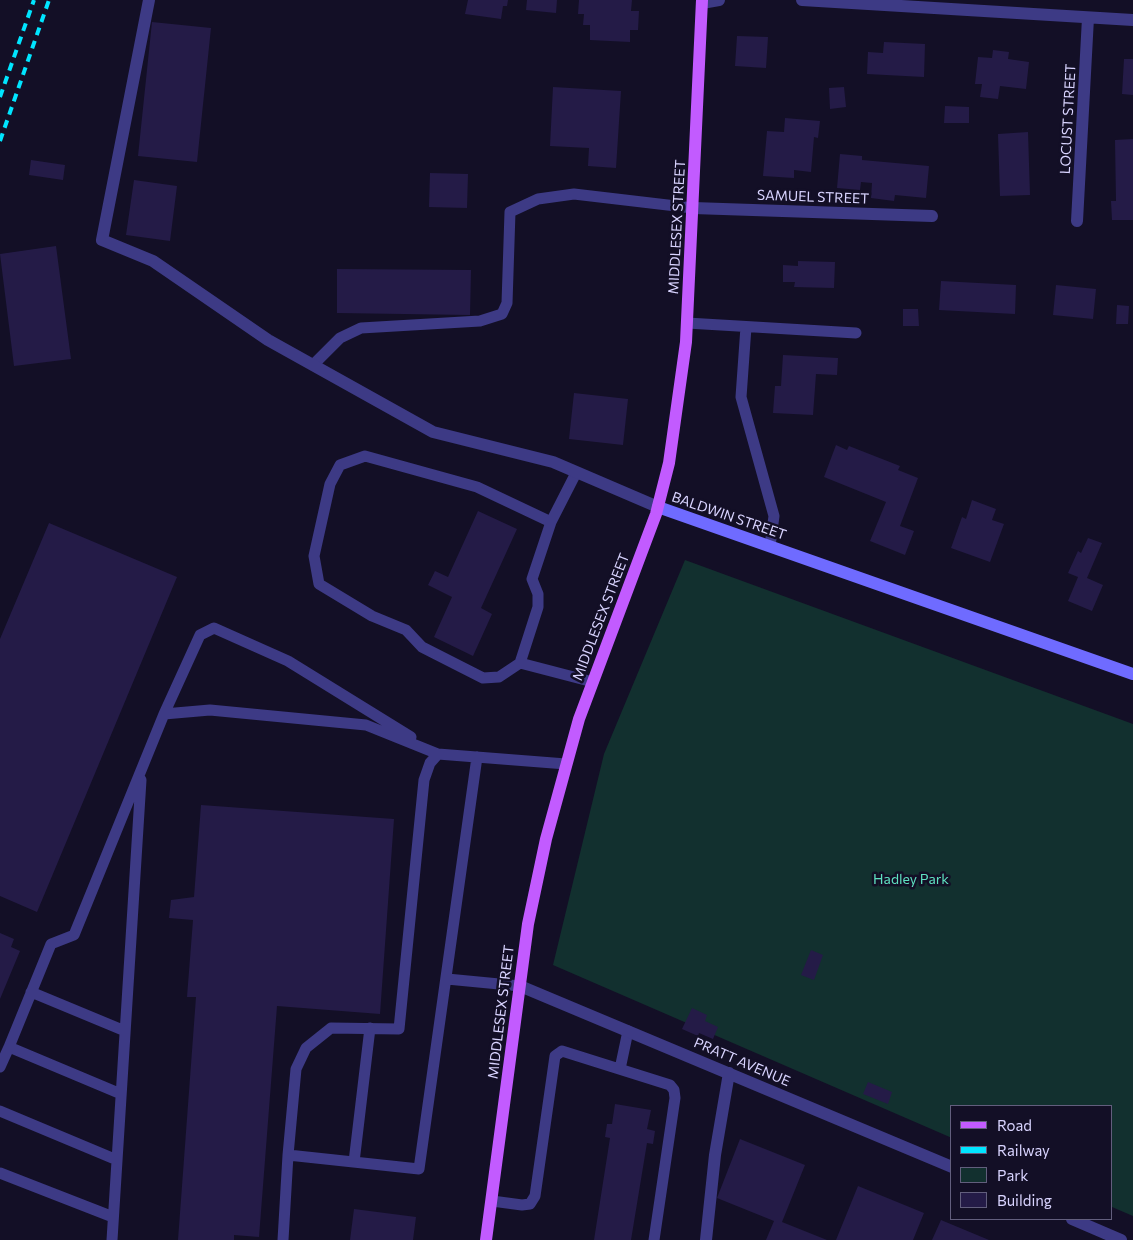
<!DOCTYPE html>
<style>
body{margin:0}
#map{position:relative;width:1133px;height:1240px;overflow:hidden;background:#130f26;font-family:Commissioner,sans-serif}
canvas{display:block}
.legend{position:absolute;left:950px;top:1105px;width:162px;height:115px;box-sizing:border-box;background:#130f26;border:1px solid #625e7d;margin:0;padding:6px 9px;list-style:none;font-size:15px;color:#d9d4ff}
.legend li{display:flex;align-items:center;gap:10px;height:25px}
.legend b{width:25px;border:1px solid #625e7d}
</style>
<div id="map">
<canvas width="1133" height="1240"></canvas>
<ul class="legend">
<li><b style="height:6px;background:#c25bff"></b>Road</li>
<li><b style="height:6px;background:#00e5ff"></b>Railway</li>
<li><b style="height:14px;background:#12302f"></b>Park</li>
<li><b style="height:14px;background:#241b47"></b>Building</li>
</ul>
</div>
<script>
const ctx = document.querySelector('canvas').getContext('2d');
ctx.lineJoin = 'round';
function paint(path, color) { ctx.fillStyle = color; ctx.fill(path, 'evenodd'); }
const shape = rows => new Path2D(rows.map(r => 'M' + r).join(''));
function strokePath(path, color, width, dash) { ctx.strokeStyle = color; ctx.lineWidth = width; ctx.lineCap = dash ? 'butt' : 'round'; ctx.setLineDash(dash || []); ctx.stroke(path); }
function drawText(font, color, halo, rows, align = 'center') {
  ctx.font = font + ' Commissioner,sans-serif'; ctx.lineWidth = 5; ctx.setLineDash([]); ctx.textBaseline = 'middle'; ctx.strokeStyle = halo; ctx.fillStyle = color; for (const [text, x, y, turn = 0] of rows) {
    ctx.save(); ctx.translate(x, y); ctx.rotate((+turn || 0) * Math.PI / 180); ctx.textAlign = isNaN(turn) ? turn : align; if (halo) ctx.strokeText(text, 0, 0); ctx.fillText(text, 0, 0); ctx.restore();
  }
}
paint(shape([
 [685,560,1133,724,1133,1216,1112,1207,1112,1106,952,1106,952,1138,553,965,604,754]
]), '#12302f');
paint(shape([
 [468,0,508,0,507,6,503,6,501,19,465,14],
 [527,0,557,0,556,13,526,10],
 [579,0,632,0,631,11,639,11,638,30,630,30,630,42,590,40,590,25,583,25,584,14,578,14],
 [152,22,211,28,197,162,138,156],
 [737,36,768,37,766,68,735,66],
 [884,42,925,44,924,77,867,74,868,52,883,53],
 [993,50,1009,52,1008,59,1029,62,1026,89,1000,86,998,99,980,97,982,84,975,84,978,57,992,58],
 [1124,59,1133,59,1133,95,1122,94],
 [553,87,621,91,616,168,588,166,589,148,550,146],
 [844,87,846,107,830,109,829,88],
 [945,106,969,107,969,123,944,123],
 [785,118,820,121,818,138,814,137,811,172,794,170,794,178,763,176,767,131,784,132],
 [1028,132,1030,195,1000,196,998,134],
 [1133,139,1133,220,1112,220,1111,201,1116,201,1115,140],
 [840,154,862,156,862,160,929,166,926,198,895,195,894,201,871,198,872,183,861,182,860,190,837,188],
 [31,160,65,165,63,180,29,175],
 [430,173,468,174,467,208,429,207],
 [134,180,177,186,170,241,126,235],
 [56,246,71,359,14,366,0,254],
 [798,261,835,262,834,288,794,287,795,282,783,282,783,265,798,266],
 [337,269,471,270,470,315,337,313],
 [941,281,1016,285,1015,314,939,310],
 [1056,285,1096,289,1093,319,1053,315],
 [1117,305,1129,306,1128,324,1116,324],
 [903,309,918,309,919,326,903,326],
 [783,355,838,358,837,375,816,374,813,415,773,413,775,386,781,386],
 [574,393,628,399,623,445,569,439],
 [836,445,847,450,849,446,900,466,898,470,918,478,900,526,914,531,905,555,870,541,886,502,824,477],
 [972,500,996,509,992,520,1004,524,990,562,951,548,962,517,966,519],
 [478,511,517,529,481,608,492,614,473,656,434,637,452,597,428,585,435,571,448,577],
 [49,523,177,577,37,912,0,896,0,639],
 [1088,538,1102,543,1087,578,1103,585,1092,611,1068,601,1078,577,1068,573,1078,551,1081,553],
 [201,805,394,819,380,1014,277,1006,259,1237,234,1235,234,1240,178,1240,196,997,187,997,193,920,169,918,171,900,194,897],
 [0,933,14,939,11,947,20,951,0,999],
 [811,950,823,955,814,980,801,975],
 [692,1008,707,1015,705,1021,718,1027,713,1039,699,1033,698,1036,682,1029],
 [868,1082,892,1092,888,1104,863,1094],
 [615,1104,651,1110,647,1129,655,1131,653,1144,647,1143,631,1240,594,1240,610,1138,605,1137,607,1124,612,1124],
 [740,1139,805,1165,782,1222,827,1240,766,1240,774,1221,717,1198],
 [858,1186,924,1213,913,1240,836,1240],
 [354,1209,416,1217,413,1240,350,1240],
 [941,1220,989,1240,932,1240]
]), '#241b47');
strokePath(shape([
 [687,323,856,333],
 [746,327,741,397,774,516,770,546],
 [313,365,340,338,361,328,480,321,502,314,507,303,510,212,538,199,574,194,693,208],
 [551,522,477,487,365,456,340,465,330,484,314,556,319,584,372,616,406,630,422,647,483,678,499,677,520,663,593,682],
 [520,663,538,607,538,594,532,579,551,522,576,473],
 [164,714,200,635,214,628,288,661,411,737],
 [447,979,520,986],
 [31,992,125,1031],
 [0,1067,9,1047],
 [620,1069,628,1031],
 [121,1094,9,1047,51,944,74,935,164,714,210,710,366,725,438,754],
 [0,1111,117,1160],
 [288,1155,419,1169,477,757],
 [354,1162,370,1028],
 [0,1173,113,1217],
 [492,1201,522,1205,530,1204,535,1196,555,1056,562,1051,670,1085,674,1090,675,1098,654,1240],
 [112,1240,141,780],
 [283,1240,288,1155,296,1069,306,1048,331,1028,399,1029,424,780,430,763,438,754,566,764]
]), '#3d3a85', 11);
strokePath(shape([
 [149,0,102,240,153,261,268,340,433,432,553,462,658,507],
 [802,0,1133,20],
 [702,3,719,0],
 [693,208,932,216],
 [1077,221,1088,18],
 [520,986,952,1167],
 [1072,1219,1121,1240],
 [706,1240,715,1155,729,1073]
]), '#3d3a85', 12);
strokePath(shape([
 [658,507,1133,674]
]), '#6f6bff', 12);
strokePath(shape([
 [486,1240,528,924,546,839,579,719,656,514,669,463,686,342,702,0]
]), '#c25bff', 12);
strokePath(shape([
 [0,97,34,0],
 [0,141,49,0]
]), '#00e5ff', 4, [8, 6]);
drawText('14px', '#d9d4ff', '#130f26', [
 ["LOCUST STREET",1068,119,-87],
 ["SAMUEL STREET",813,197,2],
 ["MIDDLESEX STREET",677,227,-87],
 ["BALDWIN STREET",729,516,19],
 ["MIDDLESEX STREET",601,617,-69],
 ["MIDDLESEX STREET",501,1012,-83],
 ["PRATT AVENUE",742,1062,23]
]);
drawText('14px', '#5fe0c0', '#130f26', [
 ["Hadley Park",911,879]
]);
</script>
